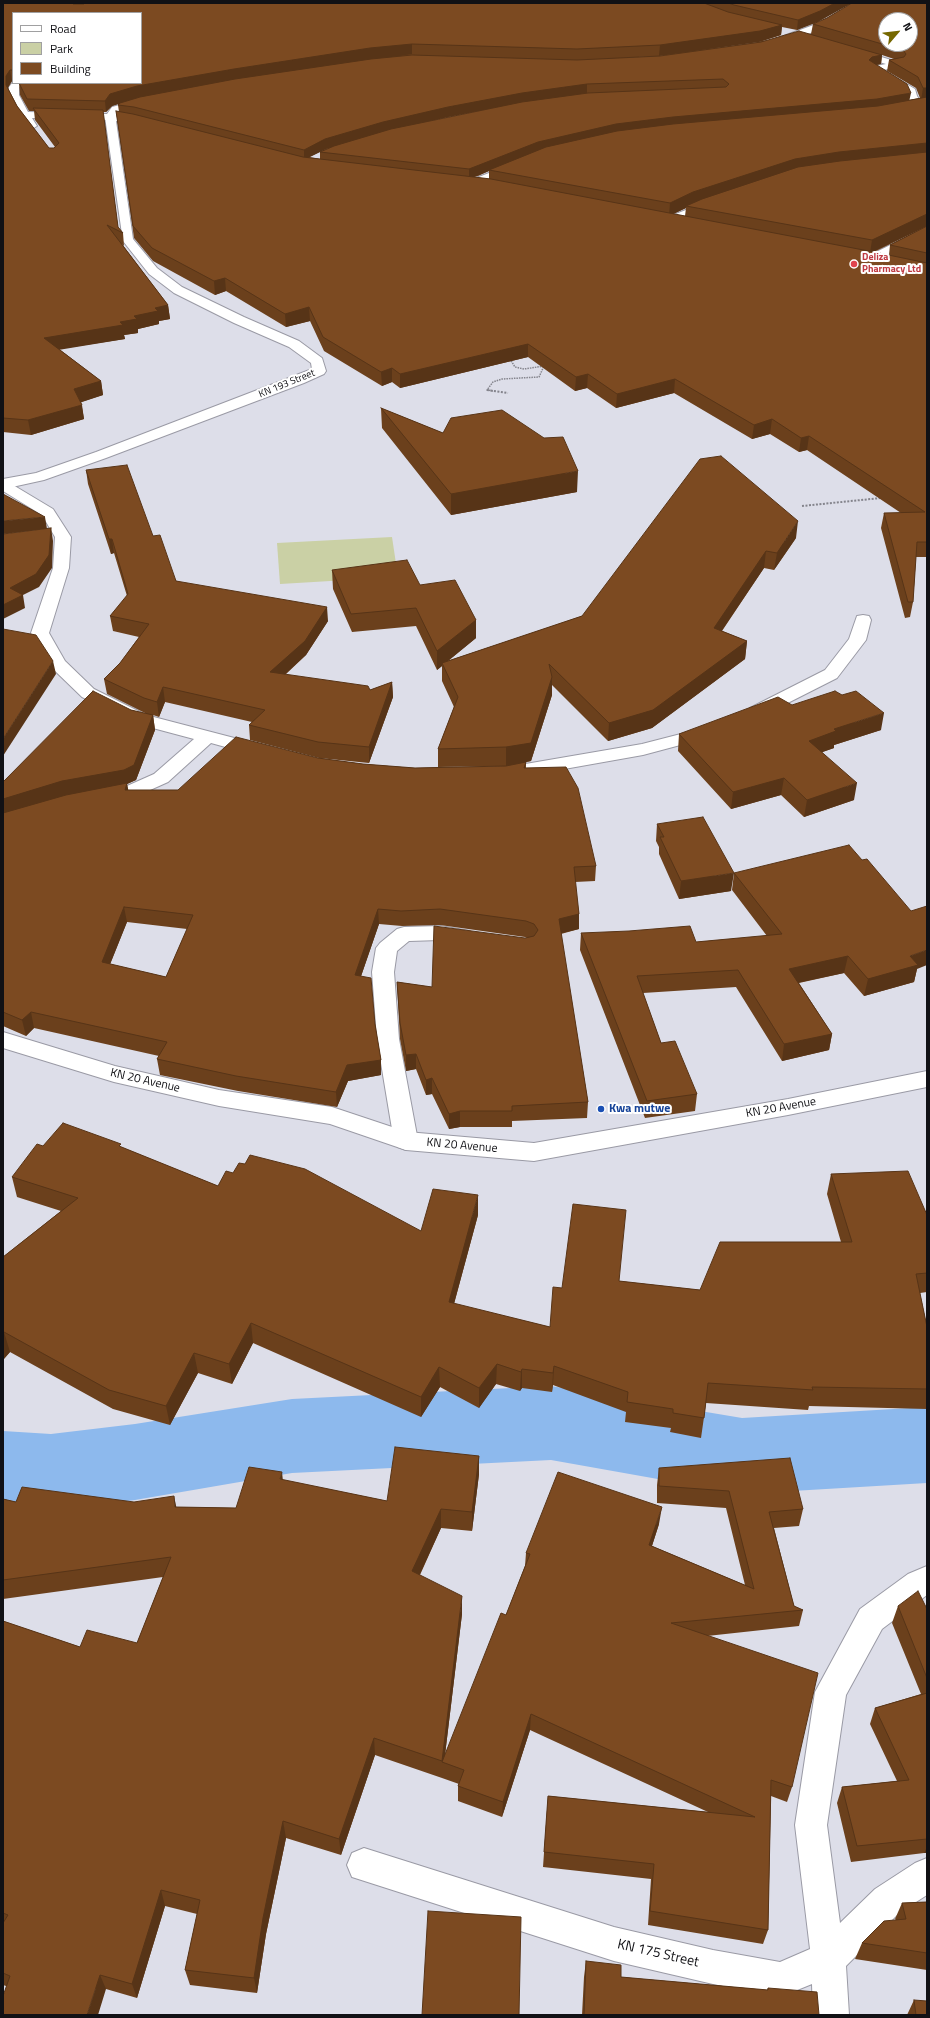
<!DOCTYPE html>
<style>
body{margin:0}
#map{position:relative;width:930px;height:2018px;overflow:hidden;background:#dddee9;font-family:"Titillium Web",sans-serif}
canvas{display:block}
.frame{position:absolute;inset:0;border:4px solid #111115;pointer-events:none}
.legend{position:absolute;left:12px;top:12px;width:130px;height:72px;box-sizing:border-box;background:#fff;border:1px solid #a0a0a1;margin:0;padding:5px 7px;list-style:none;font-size:12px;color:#111115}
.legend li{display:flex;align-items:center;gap:8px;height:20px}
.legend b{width:20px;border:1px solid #a0a0a1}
.north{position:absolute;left:878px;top:12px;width:40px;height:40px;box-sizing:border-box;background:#fff;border:1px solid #a0a0a1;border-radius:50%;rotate:62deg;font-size:11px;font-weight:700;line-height:16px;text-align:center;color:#111115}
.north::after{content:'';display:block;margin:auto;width:14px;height:18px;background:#766800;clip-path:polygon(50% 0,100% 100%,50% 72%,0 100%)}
</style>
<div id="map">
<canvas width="930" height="2018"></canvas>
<div class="frame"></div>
<ul class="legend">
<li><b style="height:5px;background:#fff"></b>Road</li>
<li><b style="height:11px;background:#cad0a5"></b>Park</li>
<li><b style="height:11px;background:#7c4a21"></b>Building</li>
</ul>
<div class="north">N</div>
</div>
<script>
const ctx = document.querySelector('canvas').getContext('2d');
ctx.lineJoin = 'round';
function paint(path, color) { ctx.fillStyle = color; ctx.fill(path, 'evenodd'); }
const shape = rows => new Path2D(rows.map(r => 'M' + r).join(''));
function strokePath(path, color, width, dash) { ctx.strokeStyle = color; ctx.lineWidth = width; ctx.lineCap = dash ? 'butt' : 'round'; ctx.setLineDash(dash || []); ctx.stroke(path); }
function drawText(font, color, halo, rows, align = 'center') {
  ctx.font = font + ' "Titillium Web",sans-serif'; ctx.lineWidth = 4; ctx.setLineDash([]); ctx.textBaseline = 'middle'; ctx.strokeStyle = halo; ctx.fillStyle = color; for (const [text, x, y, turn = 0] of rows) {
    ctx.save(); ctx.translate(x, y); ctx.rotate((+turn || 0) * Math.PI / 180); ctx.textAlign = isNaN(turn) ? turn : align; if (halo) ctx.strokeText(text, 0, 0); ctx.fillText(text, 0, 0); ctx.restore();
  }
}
paint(shape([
 [392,537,398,577,280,584,277,543]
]), '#cad0a5');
paint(shape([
 [51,1466,56,1468,73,1495,76,1500,73,1505,68,1507,63,1505,46,1478,43,1473,46,1468,51,1466]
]), '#8db9ed');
paint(shape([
 [551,1386,742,1418,927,1407,927,1483,742,1494,551,1460,292,1473,135,1500,51,1512,3,1507,3,1431,51,1434,135,1424,292,1399,551,1386]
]), '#8db9ed');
const street = shape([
 [855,3,865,3,825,27,801,37,775,44,770,41,819,23,855,3],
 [852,48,901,63,901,67,883,70,915,89,917,96,923,105,922,107,914,107,907,96,907,92,869,69,871,67,886,64,849,53,847,51,852,48],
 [13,82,22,83,19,87,19,95,28,112,107,114,112,107,146,98,151,101,150,103,120,111,114,119,110,120,32,118,37,126,32,129,28,128,19,115,9,95,9,87,13,82],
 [713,199,719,202,717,204,674,222,666,222,664,220,666,218,713,199],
 [927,227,927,236,876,262,868,262,866,259,868,256,927,227],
 [3,480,8,482,53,509,71,537,69,568,49,633,65,661,94,689,146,715,265,746,267,750,265,754,258,756,211,743,168,782,139,795,105,802,98,800,95,796,98,792,127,786,154,774,194,739,134,723,82,697,52,668,31,633,53,568,55,537,42,515,3,491,3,480],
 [863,615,869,616,871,620,866,640,837,678,762,716,756,717,750,716,747,712,750,708,825,670,849,639,857,616,863,615],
 [708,727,714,728,717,732,714,736,643,755,508,779,501,777,499,773,501,769,508,767,642,744,708,727],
 [440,926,470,931,474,936,470,941,463,943,440,940,409,941,397,951,394,972,399,1039,418,1141,414,1147,406,1150,398,1147,394,1141,377,1039,372,972,376,948,380,943,397,929,404,927,440,926],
 [927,1566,927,1595,882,1629,846,1695,827,1825,840,1923,875,1889,915,1863,927,1858,927,1895,899,1913,846,1966,849,2015,813,2015,812,1984,780,1997,713,1984,614,1961,352,1877,347,1865,352,1853,364,1848,614,1927,713,1950,780,1962,810,1949,795,1825,815,1692,860,1609,908,1574,927,1566]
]);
const secondary = shape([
 [110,114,146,121,151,124,146,127,116,121,133,239,157,268,182,287,244,317,299,341,322,358,326,371,324,374,304,383,106,458,44,480,3,489,3,479,36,473,96,452,312,369,311,363,289,347,234,323,174,293,149,274,123,241,105,117,110,114],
 [517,162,522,165,521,167,474,186,470,187,464,184,466,182,517,162],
 [3,1032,115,1066,219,1090,332,1107,407,1132,534,1143,788,1099,927,1071,927,1087,788,1115,534,1161,406,1150,330,1124,219,1106,114,1082,3,1048,3,1032]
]);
strokePath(street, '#9a9aa5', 2);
strokePath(secondary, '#9a9aa5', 2);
strokePath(shape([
 [493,391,487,390,493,382,502,379,539,377,544,366,524,369,515,367,510,359]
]), '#84848c', 1.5, [1.5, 1]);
strokePath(shape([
 [487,390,508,393],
 [802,506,881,498]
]), '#84848c', 2, [2, 1.5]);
paint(street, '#fff');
paint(secondary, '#fff');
paint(shape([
 [3,3,73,4,76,4,75,3,852,3,797,30,782,27,781,35,759,42,659,56,577,60,660,56,811,34,813,24,927,3,927,226,874,252,889,255,890,245,927,226,927,557,916,557,913,602,910,617,905,618,881,528,884,513,901,513,807,450,799,452,770,434,752,439,674,393,616,408,587,388,575,391,528,357,400,388,392,382,382,386,324,351,310,321,286,327,226,291,215,295,153,261,134,238,116,111,119,112,118,105,120,103,112,106,106,112,103,112,118,227,123,233,124,246,122,244,168,305,170,319,159,321,159,324,138,329,138,333,124,335,125,339,59,349,101,381,103,395,81,402,84,419,31,435,3,432],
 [13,13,141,83,19,83,20,95,29,111,34,111,35,120,55,147,54,148,49,148,17,106,8,88,12,81,13,81],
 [882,55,894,59,889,60,887,71,916,88,920,98,909,100,876,65,881,64],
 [503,106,422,123,448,117],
 [331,147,320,152,320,159,309,157,326,149],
 [489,171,489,179,474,177,478,176],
 [686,208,685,216,673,214],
 [381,408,443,433,544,438,577,492,451,515,382,428],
 [86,470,153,536,176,581,328,621,306,655,285,675,370,690,392,682,393,697,369,763,319,758,250,740,249,725,252,722,165,702,159,717,153,715,155,730,136,780,127,784,128,790,178,790,318,758,363,764,415,768,506,766,526,762,526,768,596,866,595,881,575,882,579,914,579,929,561,934,588,1102,587,1118,512,1121,512,1127,460,1127,449,1129,432,1094,426,1095,416,1069,406,1071,400,1039,397,982,432,987,525,938,528,937,525,937,440,925,402,926,379,924,361,976,375,1024,381,1060,381,1075,348,1081,337,1107,238,1091,160,1075,157,1059,159,1056,34,1028,26,1036,3,1026,3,782,131,710,147,714,107,694,104,679,120,663,139,637,113,631,110,616,127,596,114,553,111,554,88,484],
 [127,922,187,929,166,977,110,964],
 [796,538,774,570,764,568,722,631,747,641,745,659,652,728,608,741,552,685,552,695,531,761,506,766,438,767,438,749,454,707,442,681,442,666,437,670,416,626,352,632,333,589,332,570,420,585,476,620,476,638,448,661,582,616],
 [792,705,881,730,834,745,834,748,822,752,854,800,804,817,781,795,731,809,678,751,679,734],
 [657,824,731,891,679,899,659,854,659,847,656,841],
 [734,873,917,969,914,982,864,996,844,973,799,983,832,1034,829,1050,782,1061,736,987,643,993,661,1043,697,1094,695,1111,645,1118,580,950,581,933,696,942,767,936,732,890],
 [43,1146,121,1147,218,1186,421,1231,478,1215,454,1304,550,1327,562,1288,619,1281,700,1290,841,1242,827,1194,831,1174,927,1215,927,1292,920,1293,927,1327,927,1409,809,1406,808,1410,706,1403,701,1438,670,1432,671,1428,625,1422,626,1412,553,1385,552,1392,522,1388,520,1391,496,1384,479,1408,440,1387,421,1417,253,1343,232,1384,198,1373,170,1425,113,1409,10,1352,3,1360,3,1257,61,1211,17,1197,12,1177],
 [479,1456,479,1474,472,1531,441,1528,420,1575,462,1614,445,1755,506,1615,525,1566,526,1553,659,1524,652,1546,745,1585,726,1508,657,1503,657,1485,659,1468,803,1509,799,1526,774,1528,794,1606,803,1610,799,1626,707,1636,792,1787,787,1802,771,1796,768,1930,763,1944,648,1925,651,1879,543,1867,548,1796,708,1812,530,1730,502,1817,458,1801,458,1786,459,1784,442,1778,442,1776,442,1778,375,1755,341,1855,286,1838,266,1934,257,1993,190,1985,185,1970,197,1914,165,1906,137,1998,106,1989,6,1986,3,1985,3,1621,80,1647,137,1643,163,1577,3,1599,3,1499,16,1502,177,1507,236,1508,283,1480,387,1501],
 [898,1606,927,1609,927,1853,924,1853,851,1862,837,1803,842,1787,897,1781,870,1724,875,1708,921,1694,892,1623],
 [927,1902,927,1970,855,1959,862,1943,896,1920,895,1919,902,1903],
 [586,1961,621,1977,767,1990,768,1988,819,2015,582,2015,584,1977],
 [914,2000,927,2015,907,2015]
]), '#6b401c');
paint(shape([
 [835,3,852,3,818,22,797,30,798,20],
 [782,25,781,35,759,42,659,56,660,45],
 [412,44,412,54,139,98,112,106,106,112,105,101,110,94,137,86,234,69,370,48],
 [882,55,881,64,871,66,869,60,872,57],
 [10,70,12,81,8,87,8,96,6,85,6,76],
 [587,84,587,94,522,103,448,117,384,132,326,149,304,160,304,150,325,139,383,122,448,107,522,93],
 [923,88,927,88,927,99,921,100],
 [911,93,909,102,489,170,489,171,469,179,469,169,538,142,616,124,673,117],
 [927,143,927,155,686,206,686,208,669,216,670,203,693,192,795,159,839,152],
 [927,214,927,226,870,253,872,240],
 [225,278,226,291,215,295,214,281],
 [168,305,170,319,159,321,159,324,138,329,138,333,124,335,125,339,46,352,44,338,120,322,155,308],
 [309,307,310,321,286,327,285,314],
 [528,344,528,357,400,388,400,374],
 [392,368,392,382,382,386,381,372],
 [588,374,587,388,575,391,576,377],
 [675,379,674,393,616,408,617,394],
 [101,381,103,395,76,404,74,389],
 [82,405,84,419,31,435,28,420],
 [772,419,770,434,752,439,754,425],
 [809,436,807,450,799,452,801,438],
 [578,471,577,492,451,515,451,494],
 [45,517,47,529,3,534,3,521],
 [798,521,796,538,774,570,777,553],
 [51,528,53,541,52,568,39,587,23,595,25,608,3,619,3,605,10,588],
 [109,539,112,539,114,553,111,554],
 [766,551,764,568,712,645,714,628],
 [327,607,328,621,306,655,271,687,270,672],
 [476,620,476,638,443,665,442,663,442,666,437,670,437,651],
 [747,641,745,659,652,728,608,741,609,723],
 [53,661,56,674,3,756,3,739],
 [552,677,552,695,531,761,506,766,506,747],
 [392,682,393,697,369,763,369,747],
 [163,687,165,702,159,717,157,702],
 [884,713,881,730,834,745,834,748,806,758,809,741,834,729],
 [153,715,155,730,136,780,127,784,130,798,3,814,3,799],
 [784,778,781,795,731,809,733,792],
 [857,783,854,800,804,817,807,800],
 [734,873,731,891,679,899,681,881],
 [124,907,127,922,105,977,102,962],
 [378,909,379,924,356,991,355,975],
 [579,914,579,929,558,934,559,919],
 [927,950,927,965,917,969,914,982,864,996,868,979,910,956],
 [848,956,844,973,787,985,789,969],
 [31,1012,34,1028,26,1036,22,1020],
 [832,1034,829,1050,782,1061,784,1044],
 [416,1054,416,1069,406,1071,406,1055],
 [381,1060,381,1075,348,1081,337,1107,336,1092,347,1065],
 [432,1078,432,1094,426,1095,426,1080],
 [460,1111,460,1127,449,1129,449,1114],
 [478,1195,478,1215,449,1322,449,1302],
 [251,1323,253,1343,232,1384,229,1364],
 [4,1332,10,1352,3,1360,3,1333],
 [194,1353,198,1373,170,1425,166,1406],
 [497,1364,496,1384,479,1408,479,1388],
 [554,1366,553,1385,552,1392,553,1373],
 [439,1367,440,1387,421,1417,421,1397],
 [522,1369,522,1388,520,1391,521,1372],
 [479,1456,479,1474,472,1531,472,1512],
 [282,1472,284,1491,280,1479],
 [174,1496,178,1515,175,1507],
 [662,1507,659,1524,647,1561,649,1545],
 [441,1509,441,1528,413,1589,412,1571],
 [462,1596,462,1614,444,1763,442,1762,442,1778,442,1761],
 [531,1714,530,1730,502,1817,503,1802],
 [374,1738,375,1755,341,1855,339,1839],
 [283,1821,286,1838,266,1934,257,1993,254,1978,263,1918],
 [927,1847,927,1853,924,1853],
 [161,1890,165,1906,137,1998,132,1984],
 [100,1975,106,1989,98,2015,87,2015]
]), '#573417');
const building = shape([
 [3,3,72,3,73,4,84,4,83,3,704,3,728,12,782,25,760,31,660,45,577,49,412,44,370,48,234,69,137,86,110,94,105,101,27,99,19,83,141,83,141,13,13,13,13,70,10,70,6,76,6,85,17,106,49,148,54,148,59,143,33,108,103,110,118,227,123,233,107,225,168,305,155,308,158,311,134,316,137,319,120,322,123,325,44,338,101,381,74,389,82,405,28,420,3,418,3,3],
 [728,3,835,3,820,11,798,20,734,5,728,3],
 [852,3,927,3,927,88,923,88,918,77,889,60,904,57,906,54,903,50,813,24,827,18,852,3],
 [886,20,910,20,910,44,886,44,886,20],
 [799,31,882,55,872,57,869,60,907,84,911,93,877,99,673,117,616,124,538,142,469,169,320,152,334,146,391,129,522,102,588,93,726,87,729,84,723,79,587,84,522,93,448,107,383,122,325,139,304,150,134,107,118,105,120,103,140,97,235,79,371,59,412,55,577,60,660,56,761,42,799,31],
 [927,97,927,143,839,152,795,159,693,192,670,203,489,170,546,147,617,131,673,124,878,106,927,97],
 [116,111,133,114,303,157,491,179,874,252,927,263,927,542,917,542,913,602,908,602,884,513,925,512,809,436,801,438,772,419,754,425,675,379,617,394,588,374,576,377,528,344,400,374,392,368,381,372,323,337,309,307,285,314,225,278,214,281,152,248,133,226,116,111],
 [927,152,927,214,872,240,686,206,702,199,798,167,840,161,927,152],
 [927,226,927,253,890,245,927,226],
 [381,408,443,433,451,418,502,410,544,438,563,437,578,471,451,494,381,408],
 [721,456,798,521,777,553,766,551,714,628,747,641,653,710,609,723,549,664,552,677,531,743,506,747,438,749,458,697,442,663,582,616,700,459,721,456],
 [127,465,153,536,160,535,176,581,327,607,305,641,270,672,368,686,370,690,392,682,369,747,318,742,249,725,265,710,163,687,157,702,144,698,104,679,120,663,149,624,110,616,128,594,112,539,109,539,86,470,127,465],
 [3,494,45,517,3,521,3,494],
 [51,528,49,555,36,574,10,588,23,595,3,605,3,534,51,528],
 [407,560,420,585,455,580,476,620,437,651,416,608,351,614,332,570,407,560],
 [3,629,36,635,53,661,3,739,3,629],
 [93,691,131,710,153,715,134,765,124,770,62,781,3,799,3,782,93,691],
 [835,691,842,695,856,691,884,713,834,729,836,731,809,741,857,783,807,800,784,778,733,792,679,734,778,697,792,705,835,691],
 [236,737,318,758,363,764,415,768,506,766,526,762,524,768,566,767,578,788,596,866,574,867,579,914,559,919,588,1102,512,1106,512,1111,460,1111,449,1114,432,1078,426,1080,416,1054,406,1055,400,1023,397,982,432,987,434,926,525,938,534,936,538,930,534,924,526,921,440,909,401,911,378,909,355,975,371,978,375,1024,381,1060,347,1065,336,1092,236,1076,157,1059,167,1042,31,1012,22,1020,3,1012,3,813,66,795,127,783,125,790,178,790,236,737],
 [124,907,193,915,166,977,102,962,124,907],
 [703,817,734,873,681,881,660,837,664,837,657,824,703,817],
 [849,845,862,860,867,859,911,911,927,906,927,950,910,956,918,965,868,979,848,956,789,969,832,1034,784,1044,738,970,637,976,661,1043,675,1041,697,1094,647,1101,581,933,629,931,690,926,696,942,782,934,734,873,849,845],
 [63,1123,121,1144,119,1146,218,1186,226,1171,233,1173,239,1163,245,1164,250,1155,305,1169,421,1231,433,1189,478,1195,449,1302,550,1327,553,1287,562,1288,573,1204,626,1210,619,1281,700,1290,720,1242,852,1242,831,1174,908,1171,927,1215,927,1273,916,1274,927,1327,927,1389,812,1387,813,1390,708,1383,704,1418,673,1413,673,1409,627,1402,628,1392,554,1366,553,1373,522,1369,521,1372,497,1364,479,1388,439,1367,421,1397,251,1323,229,1364,194,1353,166,1406,109,1390,4,1332,3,1333,3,1257,78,1198,12,1177,37,1144,43,1146,63,1123],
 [395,1447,479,1456,472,1512,441,1509,412,1571,462,1596,442,1761,374,1738,339,1839,283,1821,263,1918,254,1978,185,1970,200,1900,161,1890,132,1984,100,1975,87,2015,3,2015,3,1996,10,1976,3,1973,3,1923,8,1915,3,1913,3,1621,80,1647,87,1630,137,1643,171,1557,3,1580,3,1499,16,1502,22,1487,134,1502,174,1496,175,1507,236,1508,249,1467,282,1472,280,1479,387,1501,395,1447],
 [790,1458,803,1509,769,1512,794,1606,803,1610,671,1623,818,1673,792,1787,771,1780,768,1930,650,1911,654,1864,544,1852,548,1796,755,1817,531,1714,503,1802,458,1786,464,1770,442,1762,501,1613,506,1615,530,1554,526,1553,558,1472,662,1507,649,1545,754,1589,729,1491,659,1486,659,1468,790,1458],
 [918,1591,927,1609,927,1678,898,1606,918,1591],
 [927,1693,927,1839,857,1846,842,1787,909,1780,875,1708,927,1693],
 [927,1902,927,1953,862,1943,884,1921,906,1919,902,1903,927,1902],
 [428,1911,521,1917,519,2015,422,2015,428,1911],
 [586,1961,621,1965,621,1977,768,1990,768,1988,817,1992,819,2015,584,2015,586,1961],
 [914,2000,927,2001,927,2015,916,2015,914,2000]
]);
paint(building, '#7c4a21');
strokePath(building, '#573417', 1);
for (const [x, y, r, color] of [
 [854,264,4,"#e0444e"],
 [601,1109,4,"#1a4fb4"]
]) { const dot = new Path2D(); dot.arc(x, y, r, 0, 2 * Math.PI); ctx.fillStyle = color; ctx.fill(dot); strokePath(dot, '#fff', 1.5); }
drawText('bold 10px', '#be3a42', '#fff', [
 ["Deliza",862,258],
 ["Pharmacy Ltd",862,270]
], 'left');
drawText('10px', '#111115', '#fff', [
 ["KN 193 Street",287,384,-22]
]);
drawText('12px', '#111115', '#fff', [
 ["KN 20 Avenue",145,1081,13],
 ["KN 20 Avenue",781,1108,-10],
 ["KN 20 Avenue",462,1146,5]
]);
drawText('bold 12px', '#164399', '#fff', [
 ["Kwa mutwe",609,1109]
], 'left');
drawText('14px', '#111115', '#fff', [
 ["KN 175 Street",658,1954,13]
]);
</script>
